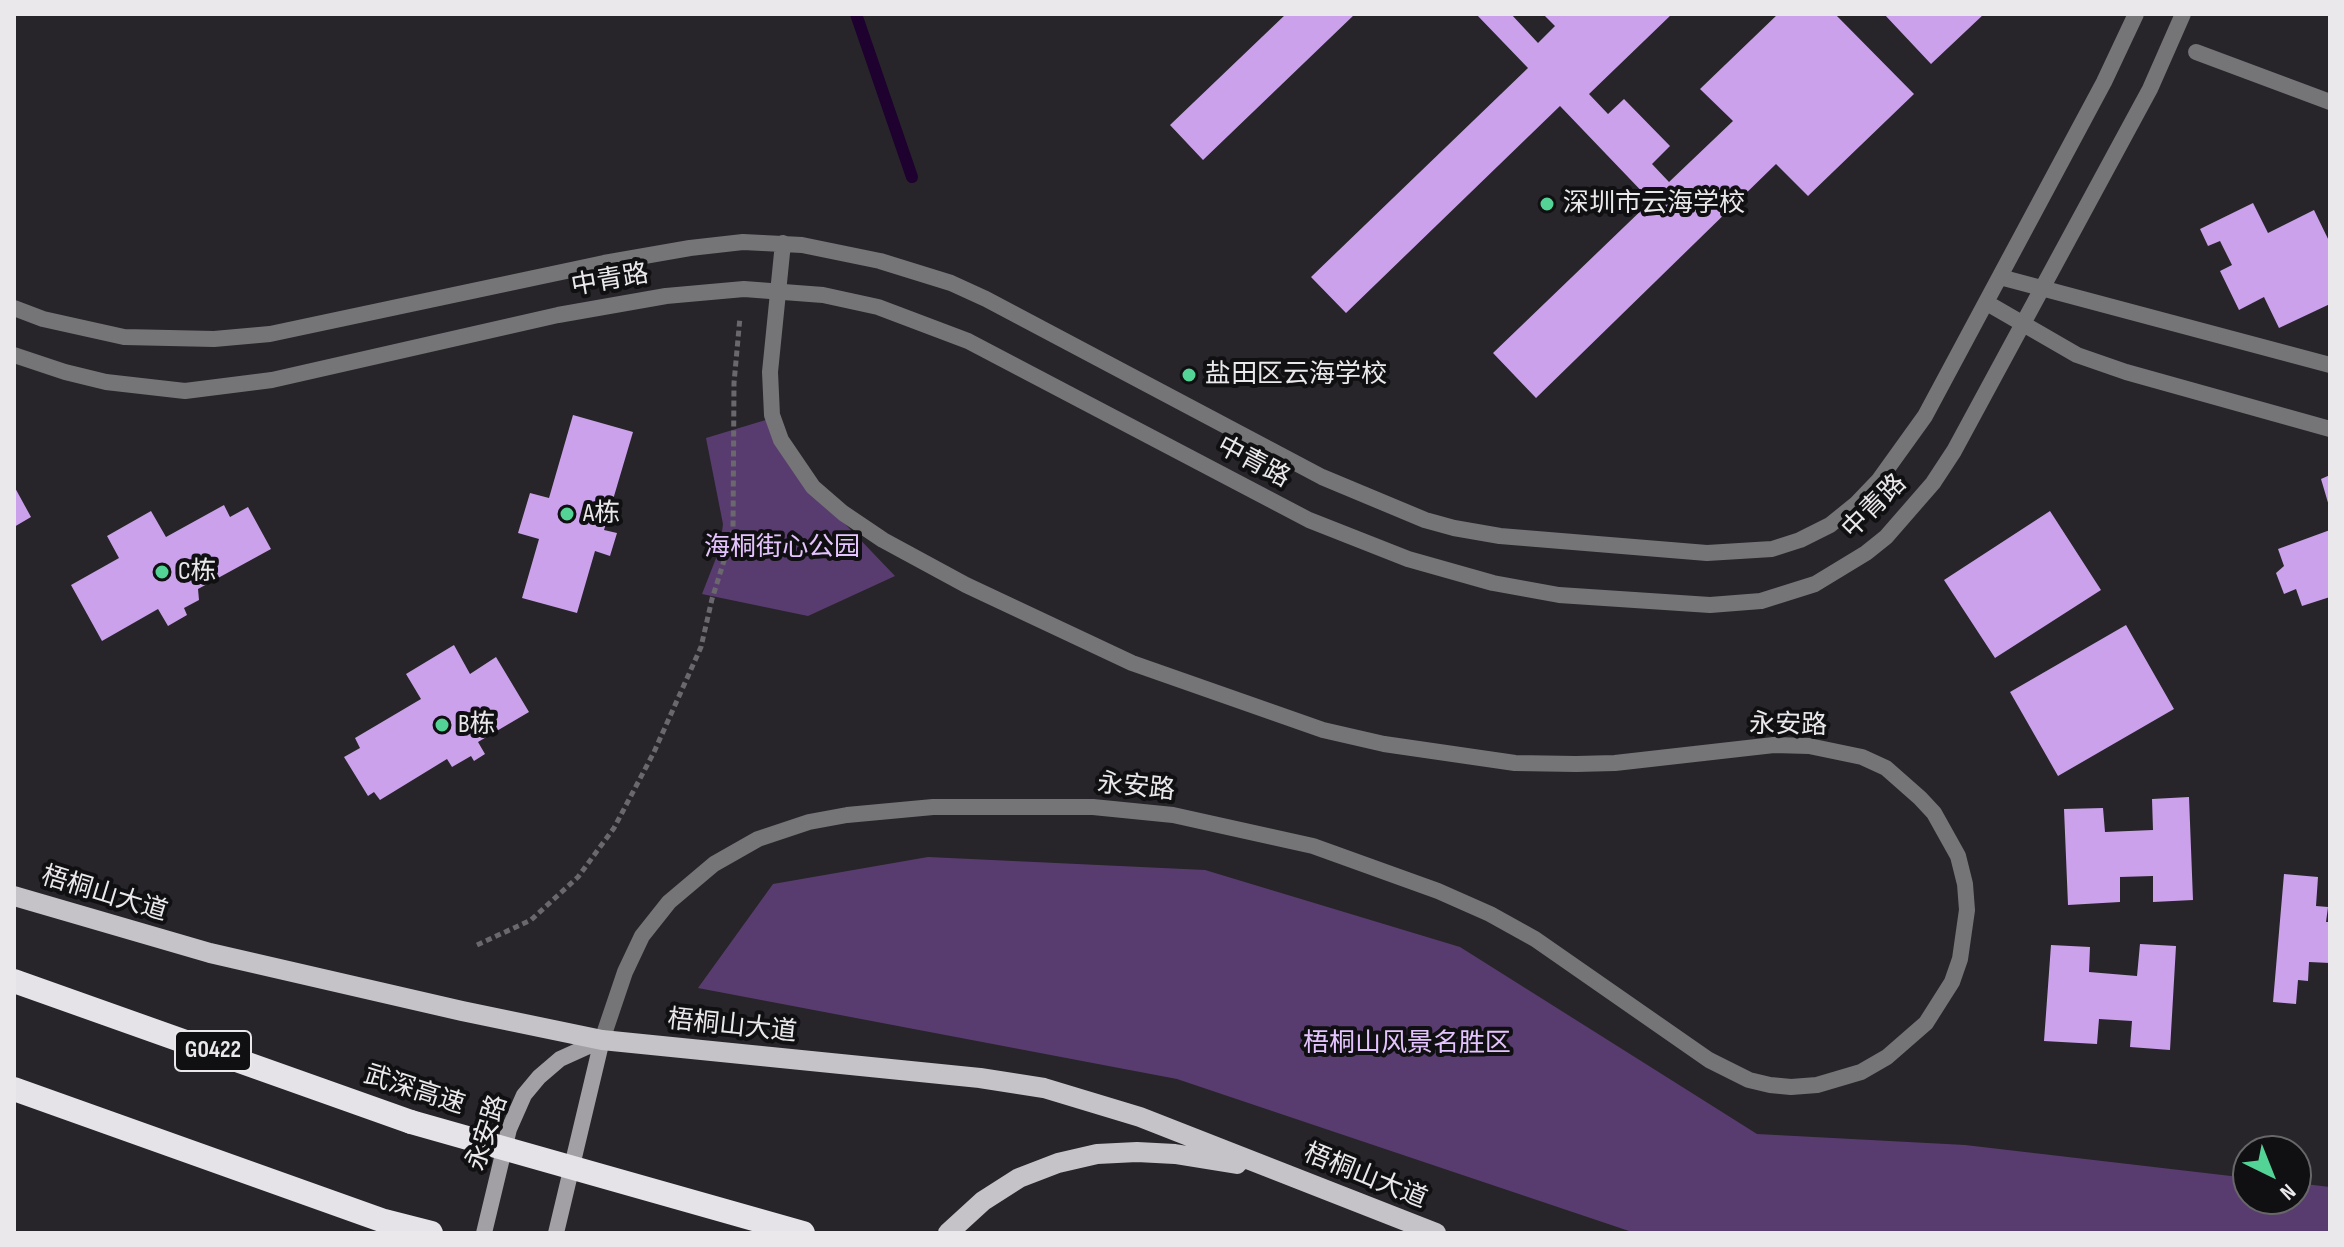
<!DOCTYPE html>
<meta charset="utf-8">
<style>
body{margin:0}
#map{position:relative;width:2344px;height:1247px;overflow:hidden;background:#27252a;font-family:"Sofia Sans Condensed",sans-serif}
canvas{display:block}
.frame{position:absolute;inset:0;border:16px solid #eae8eb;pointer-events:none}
.north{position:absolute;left:2232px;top:1135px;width:80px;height:80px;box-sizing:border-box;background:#100f11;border:2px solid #676668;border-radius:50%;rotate:137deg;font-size:22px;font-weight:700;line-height:32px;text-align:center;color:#eae8eb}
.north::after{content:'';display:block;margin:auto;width:28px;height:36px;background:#53d396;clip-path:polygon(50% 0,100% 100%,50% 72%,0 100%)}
</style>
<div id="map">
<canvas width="2344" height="1247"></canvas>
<div class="frame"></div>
<div class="north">N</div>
</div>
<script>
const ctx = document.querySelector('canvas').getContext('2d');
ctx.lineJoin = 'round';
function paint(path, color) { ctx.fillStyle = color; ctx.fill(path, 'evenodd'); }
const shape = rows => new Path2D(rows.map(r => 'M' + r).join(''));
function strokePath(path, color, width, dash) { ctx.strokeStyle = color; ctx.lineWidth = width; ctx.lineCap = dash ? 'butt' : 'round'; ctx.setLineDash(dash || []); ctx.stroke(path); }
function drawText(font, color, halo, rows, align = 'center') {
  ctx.font = font + ' "Sofia Sans Condensed","Noto Sans SC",sans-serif'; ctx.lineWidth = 8; ctx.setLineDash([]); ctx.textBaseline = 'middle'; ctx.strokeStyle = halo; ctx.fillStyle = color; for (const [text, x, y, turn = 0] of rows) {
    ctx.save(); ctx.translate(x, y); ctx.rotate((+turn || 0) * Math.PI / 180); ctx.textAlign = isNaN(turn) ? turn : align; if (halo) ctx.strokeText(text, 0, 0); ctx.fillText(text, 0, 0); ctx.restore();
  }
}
paint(shape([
 [769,419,803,480,895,576,808,616,702,594,720,548,723,524,706,438],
 [928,857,1205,870,1460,947,1757,1134,1965,1145,2248,1178,2248,1199,2296,1199,2296,1183,2330,1187,2330,1233,1635,1233,1177,1079,698,988,773,884]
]), '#593c6f');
strokePath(shape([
 [856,14,912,177]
]), '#1e012f', 12);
paint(shape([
 [1286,14,1355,14,1203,160,1170,125],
 [1476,14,1511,14,1538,43,1555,26,1543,14,1672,14,1589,94,1608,114,1624,99,1670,146,1652,164,1669,182,1733,121,1700,89,1778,14,1835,14,1914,94,1808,196,1776,164,1536,398,1493,353,1651,201,1560,106,1346,313,1311,277,1528,68],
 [1884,14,1984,14,1931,64],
 [2253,203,2268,233,2314,210,2330,243,2330,304,2279,328,2264,297,2239,310,2220,271,2232,265,2220,241,2208,246,2200,229],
 [573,415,633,432,604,530,617,533,610,556,595,551,577,613,522,598,539,539,518,533,530,493,549,498],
 [2330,475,2330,506,2329,506,2321,479],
 [14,486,31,517,14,527],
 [224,505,230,517,248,507,271,549,198,589,199,600,184,608,187,615,168,626,158,609,102,641,71,585,119,558,107,536,151,511,166,537],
 [2050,511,2101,590,1995,658,1944,580],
 [2330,530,2330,597,2302,606,2296,589,2284,594,2276,573,2284,566,2278,549],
 [2126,625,2174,709,2058,776,2010,692],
 [454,645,470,674,496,657,529,712,478,742,485,754,474,761,471,756,452,767,447,759,380,800,374,792,368,796,344,757,360,748,355,738,421,699,406,674],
 [2189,797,2193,900,2153,902,2153,876,2120,877,2120,902,2068,905,2064,809,2103,808,2105,832,2153,830,2152,799],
 [2284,874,2318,877,2316,906,2328,907,2326,922,2330,922,2330,963,2309,962,2308,981,2298,980,2296,1004,2273,1002],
 [2140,944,2176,946,2170,1050,2130,1047,2132,1021,2099,1019,2097,1044,2044,1041,2051,945,2090,947,2089,972,2137,976]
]), '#caa1ea');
strokePath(shape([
 [477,945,531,920,578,877,614,828,654,752,701,647,712,599,733,532,734,383,740,317]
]), '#6a686d', 5, [6, 4]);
strokePath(shape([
 [2196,52,2330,102],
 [2000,277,2330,365],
 [1987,303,2077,355,2126,372,2330,429],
 [14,308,43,319,124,337,214,339,270,334,604,263,690,248,743,242,802,245,880,261,951,283,986,299,1322,477,1425,520,1454,528,1500,536,1707,553,1772,549,1800,540,1830,525,1856,504,1879,480,1925,416,2104,82,2136,14],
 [14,355,65,372,106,382,185,391,272,380,558,315,666,296,744,289,823,295,878,307,968,341,1309,520,1408,559,1493,583,1559,595,1710,605,1761,601,1815,584,1866,553,1886,537,1933,483,1954,451,2150,89,2183,14],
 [602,1040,625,972,642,936,669,902,714,864,758,839,809,822,847,815,933,807,1093,807,1173,815,1313,846,1438,891,1490,914,1535,939,1709,1060,1749,1080,1770,1085,1791,1087,1817,1085,1861,1072,1887,1057,1926,1023,1952,982,1960,959,1967,910,1965,884,1958,856,1934,813,1920,798,1886,768,1862,757,1809,746,1774,745,1615,763,1576,764,1515,763,1384,744,1323,730,1132,663,966,585,883,540,843,513,813,487,781,440,772,415,770,372,783,243]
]), '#757476', 16);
strokePath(shape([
 [484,1233,509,1129,524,1095,539,1077,560,1059,602,1040],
 [556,1233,602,1040]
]), '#a2a0a4', 16);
strokePath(shape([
 [14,896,210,953,462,1011,602,1040,980,1078,1044,1088,1140,1117,1436,1233],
 [948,1233,983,1201,1019,1178,1058,1163,1097,1154,1137,1152,1175,1154,1237,1164]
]), '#c5c2c8', 20);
strokePath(shape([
 [14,981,411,1122],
 [14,1089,384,1221,431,1233]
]), '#e5e2e8', 24);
strokePath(shape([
 [411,1122,803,1233]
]), '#e5e2e8', 24);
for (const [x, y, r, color] of [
 [1547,204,8,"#53d396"],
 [1189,375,8,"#53d396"],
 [567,514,8,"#53d396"],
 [162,572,8,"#53d396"],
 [442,725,8,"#53d396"]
]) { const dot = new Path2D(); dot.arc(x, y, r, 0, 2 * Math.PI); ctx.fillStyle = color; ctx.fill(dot); strokePath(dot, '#100f11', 3); }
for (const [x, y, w] of [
 [213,1051,76]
]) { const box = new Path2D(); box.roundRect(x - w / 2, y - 20, w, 40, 6); ctx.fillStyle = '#100f11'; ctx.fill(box); strokePath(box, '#eae8eb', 2); }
drawText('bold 24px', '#eae8eb', null, [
 ["G0422",213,1051]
]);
drawText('26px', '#eae8eb', '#100f11', [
 ["深圳市云海学校",1563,204],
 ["盐田区云海学校",1205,375],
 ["A栋",583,514],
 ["C栋",178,572],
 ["B栋",458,725]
], 'left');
drawText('26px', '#eae8eb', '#100f11', [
 ["中青路",610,281,-10],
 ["中青路",1253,463,28],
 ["中青路",1875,507,-45],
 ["永安路",1788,726,1],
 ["永安路",1136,788,6],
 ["梧桐山大道",104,895,17],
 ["梧桐山大道",732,1027,6],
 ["武深高速",414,1091,18],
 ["永安路",488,1133,-72],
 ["梧桐山大道",1365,1177,22]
]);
drawText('26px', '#e4c4fe', '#100f11', [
 ["海桐街心公园",782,548],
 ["梧桐山风景名胜区",1407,1044]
]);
</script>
